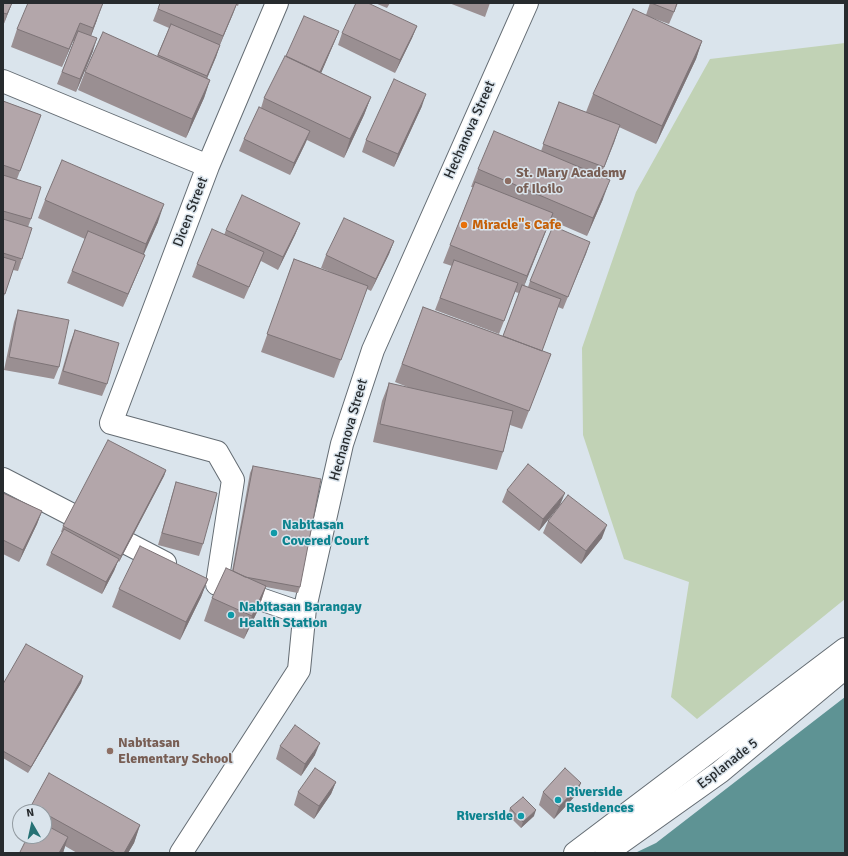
<!DOCTYPE html>
<style>
body{margin:0}
#map{position:relative;width:848px;height:856px;overflow:hidden;background:#dae4ec;font-family:Signika,sans-serif}
canvas{display:block}
.frame{position:absolute;inset:0;border:4px solid #272b2e;pointer-events:none}
.north{position:absolute;left:12px;top:804px;width:40px;height:40px;box-sizing:border-box;background:#dae4ec;border:1px solid #929aa0;border-radius:50%;rotate:351deg;font-size:11px;font-weight:700;line-height:16px;text-align:center;color:#272b2e}
.north::after{content:'';display:block;margin:auto;width:14px;height:18px;background:#267174;clip-path:polygon(50% 0,100% 100%,50% 72%,0 100%)}
</style>
<div id="map">
<canvas width="848" height="856"></canvas>
<div class="frame"></div>
<div class="north">N</div>
</div>
<script>
const ctx = document.querySelector('canvas').getContext('2d');
ctx.lineJoin = 'round';
function paint(path, color) { ctx.fillStyle = color; ctx.fill(path, 'evenodd'); }
const shape = rows => new Path2D(rows.map(r => 'M' + r).join(''));
function strokePath(path, color, width, dash) { ctx.strokeStyle = color; ctx.lineWidth = width; ctx.lineCap = dash ? 'butt' : 'round'; ctx.setLineDash(dash || []); ctx.stroke(path); }
function drawText(font, color, halo, rows, align = 'center') {
  ctx.font = font + ' Signika,sans-serif'; ctx.lineWidth = 3; ctx.setLineDash([]); ctx.textBaseline = 'middle'; ctx.strokeStyle = halo; ctx.fillStyle = color; for (const [text, x, y, turn = 0] of rows) {
    ctx.save(); ctx.translate(x, y); ctx.rotate((+turn || 0) * Math.PI / 180); ctx.textAlign = isNaN(turn) ? turn : align; if (halo) ctx.strokeText(text, 0, 0); ctx.fillText(text, 0, 0); ctx.restore();
  }
}
paint(shape([
 [845,43,845,599,697,719,671,697,689,582,624,559,583,435,582,348,636,192,710,59]
]), '#c1d2b5');
paint(shape([
 [845,697,845,853,635,853,656,843]
]), '#5e9394');
const street = shape([
 [3,81,208,166],
 [3,479,165,563],
 [217,584,233,480,217,452,111,423,208,166,277,3],
 [234,590,304,614],
 [606,853,720,772,845,668]
]);
const secondary = shape([
 [181,853,299,670,305,608,342,444,373,350,527,3],
 [575,853,845,649]
]);
strokePath(street, '#646c73', 24);
strokePath(secondary, '#646c73', 24);
strokePath(street, '#fff', 22);
strokePath(secondary, '#fff', 22);
paint(shape([
 [3,3,12,3,3,26],
 [160,3,239,3,238,6,236,5,220,45,216,57,207,78,210,80,204,98,186,138,78,90,85,72,157,56,169,28,153,21],
 [375,3,390,3,387,8],
 [449,3,490,3,485,17],
 [650,3,678,3,669,24,647,16,702,41,696,59,656,144,619,127,600,177,603,199,587,236,550,220,524,285,528,287,530,281,590,242,563,309,558,307,542,351,551,354,522,429,510,425,503,452,497,470,373,442,382,401,389,383,410,388,395,382,423,307,503,336,519,293,515,292,499,334,435,310,452,266,443,263,450,245,473,187,471,187,478,169,541,151,559,102,586,112,593,94,646,15],
 [97,20,91,36,93,51,76,92,57,84,74,41,73,41,62,67,11,47,17,29],
 [417,26,412,38,395,73,338,45,342,33],
 [339,31,334,43,321,73,371,97,364,115,344,158,307,140,290,175,239,151,244,139,261,108,264,98,286,56],
 [3,101,41,115,17,179,31,219,28,227,22,259,18,271,13,270,3,299],
 [422,106,394,167,362,152,366,140],
 [45,200,158,222,143,254,145,255,140,267,123,307,67,283,85,239,38,218],
 [300,223,295,235,278,270,261,261,244,299,192,277,197,264,224,235,226,230],
 [394,241,389,254,371,291,367,289,334,378,261,352,294,259,333,273,321,268,326,255],
 [18,310,59,367,54,379,4,370,14,322],
 [75,330,107,384,102,396,58,384,70,343],
 [253,466,300,587,298,593,266,587,258,610,244,639,204,621,212,598,232,571,250,473],
 [166,470,164,476,119,562,118,561,114,571,102,594,46,565,51,553,62,532,61,532,63,526],
 [176,482,203,544,199,556,158,545,172,495],
 [507,490,560,505,539,531,502,502],
 [3,493,42,511,37,524,19,562,3,554],
 [548,521,602,538,581,564,543,533],
 [208,579,201,597,180,640,112,607,119,589],
 [83,676,81,683,28,773,3,758,3,684],
 [280,746,315,755,301,776,276,759],
 [336,782,331,794,314,819,294,805,298,792],
 [543,792,576,795,554,819,539,805],
 [31,806,140,825,134,843,128,853,77,853,65,846,63,853,19,853,20,852,44,836,44,812,29,812],
 [510,808,534,816,521,828,508,815]
]), '#9a8f92');
paint(shape([
 [12,3,3,26,7,14],
 [103,3,97,20,87,46,93,28],
 [237,3,233,14,218,49,223,36],
 [80,23,73,41,62,67,69,49],
 [417,26,412,38,395,73,400,60],
 [339,31,334,43,316,85,320,73],
 [97,38,93,51,76,92,80,79],
 [702,41,696,59,656,144,662,126],
 [220,45,216,57,203,88,207,76],
 [210,80,204,98,186,138,192,119],
 [426,94,422,106,394,167,398,154],
 [371,97,364,115,344,158,350,139],
 [620,125,614,143,597,185,604,167],
 [310,131,305,144,290,175,294,163],
 [610,180,603,199,587,236,593,218],
 [164,204,158,222,140,263,146,244],
 [553,213,546,231,521,294,527,276],
 [300,223,295,235,278,270,283,257],
 [394,241,389,254,371,291,376,279],
 [590,242,586,254,563,309,568,297],
 [145,255,140,267,123,307,128,294],
 [166,470,164,476,119,562,121,556],
 [565,493,560,505,539,531,543,519],
 [42,511,37,524,19,562,23,550],
 [607,525,602,538,581,564,586,551],
 [119,559,114,571,102,594,106,582],
 [208,579,201,597,180,640,186,622],
 [266,586,258,610,244,639,252,616],
 [83,676,81,683,28,773,31,767],
 [320,743,315,755,301,776,305,764],
 [336,782,331,794,314,819,319,806],
 [581,783,576,795,554,819,559,807],
 [536,810,534,816,521,828,523,822],
 [140,825,134,843,128,853,124,853],
 [68,837,63,853,59,853]
]), '#7d7477');
const building = shape([
 [3,3,12,3,7,14,3,13,3,3],
 [28,3,103,3,93,28,80,23,69,49,17,29,28,3],
 [160,3,237,3,223,36,158,9,160,3],
 [356,3,368,3,417,26,400,60,342,33,356,3],
 [651,3,677,3,674,12,651,3],
 [633,9,702,41,662,126,593,94,633,9],
 [304,16,339,31,320,72,286,56,304,16],
 [171,24,220,45,207,76,158,55,171,24],
 [78,31,97,38,80,79,62,72,78,31],
 [103,32,210,80,192,119,85,72,103,32],
 [285,56,371,97,350,139,264,98,285,56],
 [394,79,426,94,398,154,366,140,394,79],
 [3,101,41,115,20,171,3,165,3,101],
 [559,102,620,125,604,167,543,144,559,102],
 [259,107,310,131,294,163,244,139,259,107],
 [494,131,610,180,593,218,478,169,494,131],
 [62,160,164,204,146,244,45,200,62,160],
 [3,175,41,187,31,219,3,211,3,175],
 [475,182,553,213,527,276,450,245,475,182],
 [242,195,300,223,283,257,226,230,242,195],
 [344,218,394,241,376,279,326,255,344,218],
 [3,219,32,228,22,259,3,253,3,219],
 [553,226,590,242,568,297,530,281,553,226],
 [212,229,264,252,249,287,197,264,212,229],
 [88,231,145,255,128,294,72,271,88,231],
 [3,257,16,261,5,294,3,293,3,257],
 [294,259,368,286,341,360,267,334,294,259],
 [454,260,518,283,504,321,440,298,454,260],
 [522,285,561,299,542,351,503,336,522,285],
 [423,307,551,354,529,411,402,364,423,307],
 [18,310,69,320,59,367,9,357,18,310],
 [75,330,119,343,107,384,63,371,75,330],
 [389,383,513,411,503,452,380,424,389,383],
 [108,440,166,470,121,556,63,526,108,440],
 [528,464,565,493,543,519,507,490,528,464],
 [253,466,321,479,300,587,245,577,233,571,253,466],
 [176,482,217,493,203,544,162,533,176,482],
 [3,493,42,511,23,550,3,540,3,493],
 [568,495,607,525,586,551,548,521,568,495],
 [64,529,119,559,106,582,51,553,64,529],
 [140,546,208,579,186,622,119,589,140,546],
 [226,568,266,586,252,616,212,598,226,568],
 [26,644,83,676,31,767,3,751,3,684,26,644],
 [295,725,320,743,305,764,280,746,295,725],
 [315,768,336,782,319,806,298,792,315,768],
 [565,768,581,783,559,807,543,792,565,768],
 [49,773,140,825,124,853,116,853,44,813,44,812,42,812,31,806,49,773],
 [523,797,536,810,523,822,510,808,523,797],
 [44,824,68,837,59,853,22,853,20,852,28,836,44,836,44,824]
]);
paint(building, '#b3a6aa');
strokePath(building, '#7d7477', 1);
for (const [x, y, r, color] of [
 [508,181,4,"#8d6e63"],
 [464,225,4,"#e8710a"],
 [274,533,4,"#0f9aa8"],
 [231,615,4,"#0f9aa8"],
 [110,751,4,"#8d6e63"],
 [558,800,4,"#0f9aa8"],
 [521,816,4,"#0f9aa8"]
]) { const dot = new Path2D(); dot.arc(x, y, r, 0, 2 * Math.PI); ctx.fillStyle = color; ctx.fill(dot); strokePath(dot, '#dae4ec', 1.5); }
drawText('14px', '#272b2e', '#dae4ec', [
 ["Hechanova Street",470,130,-66],
 ["Dicen Street",191,212,-69],
 ["Hechanova Street",349,430,-74],
 ["Esplanade 5",728,764,-38]
]);
drawText('bold 14px', '#785e54', '#dae4ec', [
 ["St. Mary Academy",516,173],
 ["of Iloilo",516,189],
 ["Nabitasan",118,743],
 ["Elementary School",118,759]
], 'left');
drawText('bold 14px', '#c56008', '#dae4ec', [
 ["Miracle\"s Cafe",472,225]
], 'left');
drawText('bold 14px', '#0d838f', '#dae4ec', [
 ["Nabitasan",282,525],
 ["Covered Court",282,541],
 ["Nabitasan Barangay",239,607],
 ["Health Station",239,623],
 ["Riverside",566,792],
 ["Residences",566,808],
 ["Riverside",513,816,"right"]
], 'left');
</script>
